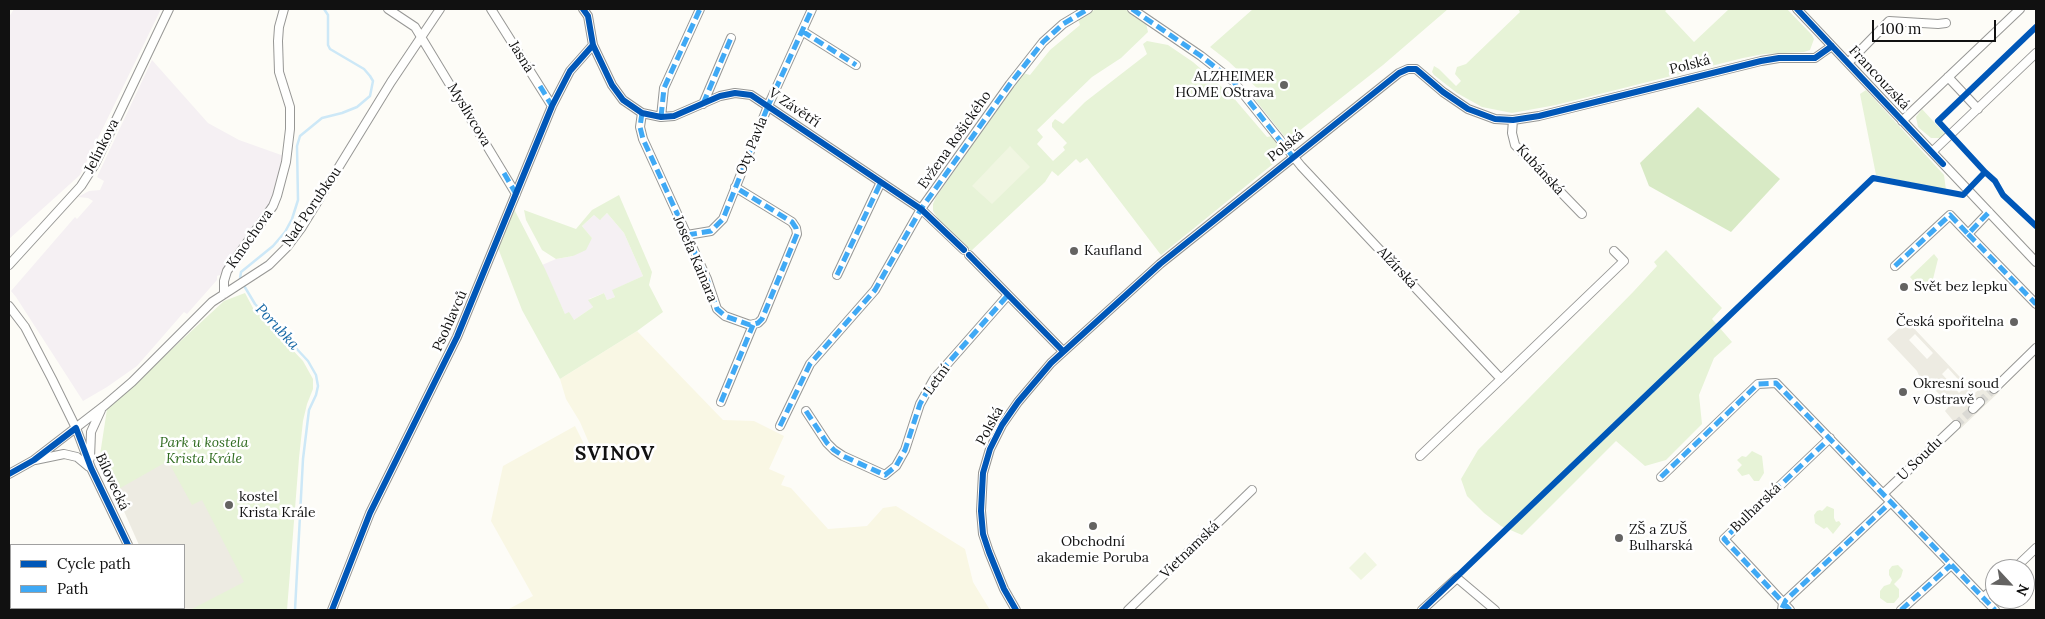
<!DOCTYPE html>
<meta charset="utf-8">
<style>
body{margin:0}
#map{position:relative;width:2045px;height:619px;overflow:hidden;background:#fdfcf7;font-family:Lora,serif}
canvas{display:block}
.frame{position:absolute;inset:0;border:10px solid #111;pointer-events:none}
.legend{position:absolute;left:10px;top:544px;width:175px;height:65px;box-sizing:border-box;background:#fff;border:1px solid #a0a0a0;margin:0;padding:6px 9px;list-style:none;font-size:15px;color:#111}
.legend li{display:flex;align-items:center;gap:10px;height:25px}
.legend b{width:25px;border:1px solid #a0a0a0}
.north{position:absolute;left:1985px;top:559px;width:50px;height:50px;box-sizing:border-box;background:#fff;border:1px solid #a0a0a0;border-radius:50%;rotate:115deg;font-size:14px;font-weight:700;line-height:20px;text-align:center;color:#111}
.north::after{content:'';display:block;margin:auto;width:18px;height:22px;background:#646362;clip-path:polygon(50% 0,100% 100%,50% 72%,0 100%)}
.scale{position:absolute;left:1872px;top:20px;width:124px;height:22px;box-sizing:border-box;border:2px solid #111;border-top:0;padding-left:6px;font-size:15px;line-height:18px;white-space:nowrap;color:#111;-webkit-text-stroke:4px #fff;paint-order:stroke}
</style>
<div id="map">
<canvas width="2045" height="619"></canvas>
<div class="frame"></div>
<ul class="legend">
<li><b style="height:6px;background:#0057b8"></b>Cycle path</li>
<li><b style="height:6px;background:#3fa9f5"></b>Path</li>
</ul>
<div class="north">N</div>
<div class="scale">100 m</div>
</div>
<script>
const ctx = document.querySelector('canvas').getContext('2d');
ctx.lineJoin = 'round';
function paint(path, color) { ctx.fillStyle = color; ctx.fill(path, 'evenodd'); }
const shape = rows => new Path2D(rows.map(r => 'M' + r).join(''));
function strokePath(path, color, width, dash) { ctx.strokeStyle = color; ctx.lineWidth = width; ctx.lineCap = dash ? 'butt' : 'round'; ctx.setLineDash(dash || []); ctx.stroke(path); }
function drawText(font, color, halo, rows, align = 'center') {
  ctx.font = font + ' Lora,serif'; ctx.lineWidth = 5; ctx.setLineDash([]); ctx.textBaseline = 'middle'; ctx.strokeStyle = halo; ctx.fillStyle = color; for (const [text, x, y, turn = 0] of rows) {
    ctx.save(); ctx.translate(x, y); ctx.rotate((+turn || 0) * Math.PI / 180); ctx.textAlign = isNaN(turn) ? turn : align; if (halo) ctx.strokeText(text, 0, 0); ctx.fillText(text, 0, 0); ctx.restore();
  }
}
paint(shape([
 [14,9,161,9,80,175,9,239,9,17],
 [152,60,208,123,239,140,284,156,272,201,222,274,217,276,217,280,187,314,184,312,137,366,107,387,83,401,16,297,11,291,75,217,77,219,93,201,88,198,78,197,89,191,100,190,104,181,97,177],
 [607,213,624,233,643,276,613,290,615,297,607,300,604,293,589,299,593,307,574,320,565,314,542,265,556,259,573,256,592,238,582,226,594,215,601,219]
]), '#f5f0f3');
paint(shape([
 [637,331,723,420,754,421,784,436,769,469,785,476,781,485,791,488,828,529,867,526,883,508,896,506,965,549,973,582,990,610,507,610,533,596,491,521,503,466,575,426,593,462,595,457,580,422,566,399,560,379]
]), '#f9f7e4');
paint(shape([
 [1096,9,1125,9,1146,23,1148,32,1121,58,1092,77,1037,130,1043,137,1037,144,1053,161,1065,150,1063,147,1067,143,1052,127,1052,123,1055,119,1063,124,1085,102,1147,54,1143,44,1147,41,1168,45,1193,62,1232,96,1267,137,1272,136,1277,143,1279,147,1272,162,1273,164,1161,255,1087,158,1080,163,1076,159,1058,176,1052,171,1045,182,971,251,938,219,933,211,933,204,936,197,1023,73,1030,75,1050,50,1080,25,1078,19],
 [1253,9,1448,9,1383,65,1294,135,1298,140,1288,140,1284,136,1253,97,1259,90,1228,61,1210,47],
 [1518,9,1668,9,1665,11,1694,42,1729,9,1787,9,1812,35,1814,39,1810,50,1804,52,1764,54,1743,58,1556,105,1512,113,1482,107,1457,93,1434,75,1432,72,1434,66,1439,69,1456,86,1461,81,1455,74,1457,67,1466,64,1520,12],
 [1866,90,1944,175,1946,190,1876,175,1860,94],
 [1922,109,1945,134,1941,138,1931,138,1918,127,1916,117],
 [619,195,652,272,649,285,663,312,637,331,560,379,522,310,498,248,514,209,545,269,565,314,569,312,574,320,593,307,588,300,604,293,607,300,615,297,612,290,643,276,624,233,607,213,600,220,594,215,582,226,592,238,586,250,573,256,556,259,542,250,526,220,524,210,576,229,592,210],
 [1666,250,1722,308,1712,319,1732,342,1714,358,1699,395,1702,424,1666,460,1645,466,1616,441,1522,535,1501,526,1484,513,1467,496,1461,479,1478,450,1634,291,1657,266,1654,262],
 [1934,254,1938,259,1931,287,1920,289,1910,277],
 [245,293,253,308,303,361,313,379,313,389,307,404,303,421,299,458,287,610,169,610,168,608,184,608,184,545,140,545,100,455,107,409,224,301],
 [1752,451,1762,456,1764,473,1759,481,1754,481,1749,474,1742,476,1737,470,1742,465,1737,460,1742,456,1746,457],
 [1827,506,1834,509,1834,518,1836,522,1839,521,1841,524,1833,534,1827,527,1824,529,1815,523,1814,515,1817,511,1820,510,1822,511],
 [1898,565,1903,570,1901,577,1894,584,1899,589,1899,597,1894,603,1887,603,1880,598,1880,591,1884,586,1890,584,1892,580,1889,575,1889,570,1892,566]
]), '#e7f3d7');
paint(shape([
 [1698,107,1780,179,1731,232,1649,186,1640,163]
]), '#d8eac5');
paint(shape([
 [1010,146,1030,167,992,204,972,186],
 [1365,552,1377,565,1361,580,1349,568]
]), '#f0f6e1');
paint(shape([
 [1907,321,1975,393,1987,382,1998,393,1960,429,1945,411,1950,405,1928,383,1920,378,1917,371,1887,339],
 [1915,334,1933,353,1927,359,1909,340],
 [1948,368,1965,387,1959,393,1942,374],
 [168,461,192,505,202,500,244,582,190,610,171,610,170,608,184,608,184,545,139,545,115,491]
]), '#edebe2');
strokePath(shape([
 [295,610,303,459,309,410,316,395,318,386,316,375,308,361,255,304,240,279,241,272,273,246,285,232,292,219,298,200,297,146,300,136,322,118,342,113,357,107,370,96,373,81,370,76,364,69,330,49,328,45,328,15,324,9]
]), '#cde8f7', 2.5);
strokePath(shape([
 [1980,402,1994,389],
 [1956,425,1973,409]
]), '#dad9d4', 8, [8, 4]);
const street = shape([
 [388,9,415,27,516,194],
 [491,9,552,106],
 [583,9,588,16,593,45,612,85,623,100,642,113,661,117,674,116,720,96,735,93,751,95,921,209,964,250],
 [1132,9,1201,56,1233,81,1301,166,1501,379,1624,261,1614,251],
 [1797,9,2036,262],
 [802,31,856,65],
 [1848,63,1889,21,1938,24,1946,23],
 [1948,77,1978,109],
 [703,104,731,38],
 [642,113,640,127,643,139,707,279,717,309,725,316,750,325,758,323,762,319,797,234,796,228,792,222,735,187],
 [661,117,664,88,700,9],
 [1513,120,1512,133,1515,145,1582,214],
 [1902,121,2020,9],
 [1932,152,2036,53],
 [1968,234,2036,304],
 [687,235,711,231,723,219,768,106,812,9],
 [969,255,1063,351],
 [9,265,81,186,95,164,169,9],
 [1895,266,1950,215,1968,234,1989,212],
 [837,275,881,182],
 [224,294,224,281,227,271,273,206,277,196,286,162,290,129,290,107,279,72,278,41,279,27,284,9],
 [9,306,25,327,52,379,76,428,91,468,128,545],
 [1994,389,2036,348],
 [721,402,753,325],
 [1973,409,1980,402],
 [806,411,827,443,834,450,843,456,885,475,896,466,905,450,920,404,934,379,1008,295],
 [780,426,810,364,875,290,921,209,1010,84,1043,42,1063,24,1088,9],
 [1420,456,1501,379],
 [90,458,91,432,101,410],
 [35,460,64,454,77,457,89,467],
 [9,474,34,460,104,406,132,382,212,302,269,265,287,247,302,227,391,82,440,9],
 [1661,477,1758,384,1776,383,1995,610],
 [1883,494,1956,425],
 [2014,569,2036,548],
 [1983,598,1995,587],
 [134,608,134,610],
 [159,608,160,610],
 [332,610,370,513,457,337,552,106,570,71,593,45],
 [1016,610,1004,589,989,552,983,534,981,511,983,473,990,449,1002,425,1018,402,1051,363,1160,264,1399,73,1408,69,1416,69,1443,92,1468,109,1495,119,1513,120,1539,116,1761,61,1779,58,1815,58,1832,46],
 [1128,610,1252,490],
 [1422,610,1457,578,1495,610],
 [1782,610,1783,603,1891,502],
 [1790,610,1724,539,1830,438],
 [1901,610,1951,565]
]);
strokePath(street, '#979795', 10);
strokePath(street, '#fffffe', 8);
strokePath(shape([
 [1132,9,1201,56,1233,81,1293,157],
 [802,31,856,65],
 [540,86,552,106],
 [703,104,731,38],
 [642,113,640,127,643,139,707,279,717,309,725,316,750,325,758,323,762,319,797,234,796,228,792,222,735,187],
 [661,117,664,88,700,9],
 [504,173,516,194],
 [1968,234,2036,304],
 [687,235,711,231,723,219,768,106,812,9],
 [1895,266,1950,215,1968,234,1989,212],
 [837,275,881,182],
 [721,402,753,325],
 [806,411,827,443,834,450,843,456,885,475,896,466,905,450,920,404,934,379,1008,295],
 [780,426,810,364,875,290,921,209,1010,84,1043,42,1063,24,1088,9],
 [1661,477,1758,384,1776,383,1995,610],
 [1782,608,1786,600,1891,502],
 [1790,610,1724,539,1830,438],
 [1901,610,1951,565]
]), '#3fa9f5', 5, [10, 5]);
strokePath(shape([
 [583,9,588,16,593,45,612,85,623,100,642,113,661,117,674,116,720,96,735,93,751,95,921,209,964,250],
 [1797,9,1943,164],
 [1985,172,1995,181,2003,195,2036,226],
 [969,255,1063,351],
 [9,474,34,460,76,428,91,468,128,545],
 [332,610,370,513,457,337,552,106,570,71,593,45],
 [1016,610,1004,589,989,552,983,534,981,511,983,473,990,449,1002,425,1018,402,1051,363,1160,264,1399,73,1408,69,1416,69,1443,92,1468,109,1495,119,1513,120,1539,116,1761,61,1779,58,1815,58,1832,46],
 [1422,610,1873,178,1963,195,1985,172,1938,121,2036,27]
]), '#0057b8', 6);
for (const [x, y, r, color] of [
 [1284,85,5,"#646362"],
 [1074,251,5,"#646362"],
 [1904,287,5,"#646362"],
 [2014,322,5,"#646362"],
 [1903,392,5,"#646362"],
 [229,505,5,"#646362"],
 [1093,526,5,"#646362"],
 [1619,538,5,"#646362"]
]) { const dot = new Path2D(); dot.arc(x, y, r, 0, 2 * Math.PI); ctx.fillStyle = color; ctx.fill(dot); strokePath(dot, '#fff', 2); }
drawText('14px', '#111', '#fff', [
 ["Jasná",521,57,58],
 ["Polská",1690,65,-14],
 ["Francouzská",1879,78,47],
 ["V Závětří",794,108,34],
 ["Myslivcova",469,115,59],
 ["Evžena Rošického",955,140,-55],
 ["Jelínkova",102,146,-63],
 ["Oty Pavla",752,146,-68],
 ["Polská",1286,146,-39],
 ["Kubánská",1540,170,47],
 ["Nad Porubkou",312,207,-56],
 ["Kmochova",250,239,-55],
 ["Josefa Kainara",695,259,67],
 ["Alžírská",1397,268,47],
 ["Psohlavců",450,321,-66],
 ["Letní",937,380,-54],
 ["Polská",990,426,-62],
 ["U Soudu",1920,459,-44],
 ["Bílovecká",112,482,65],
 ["Bulharská",1756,508,-44],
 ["Vietnamská",1190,550,-44]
]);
drawText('14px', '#111', '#fff', [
 ["ALZHEIMER",1274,77,"right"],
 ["HOME OStrava",1274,93,"right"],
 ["Kaufland",1084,251],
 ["Svět bez lepku",1914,287],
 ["Česká spořitelna",2004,322,"right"],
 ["Okresní soud",1913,384],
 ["v Ostravě",1913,400],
 ["kostel",239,497],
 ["Krista Krále",239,513],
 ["ZŠ a ZUŠ",1629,530],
 ["Bulharská",1629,546],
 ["Obchodní",1093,542,"center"],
 ["akademie Poruba",1093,558,"center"]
], 'left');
drawText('italic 14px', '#2f6b1f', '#fff', [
 ["Park u kostela",204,443],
 ["Krista Krále",204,459]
]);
drawText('italic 15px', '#1768a6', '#fff', [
 ["Porubka",277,327,47]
]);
ctx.letterSpacing = '1px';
drawText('bold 19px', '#111', '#fff', [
 ["SVINOV",615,455]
]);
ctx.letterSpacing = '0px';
</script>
